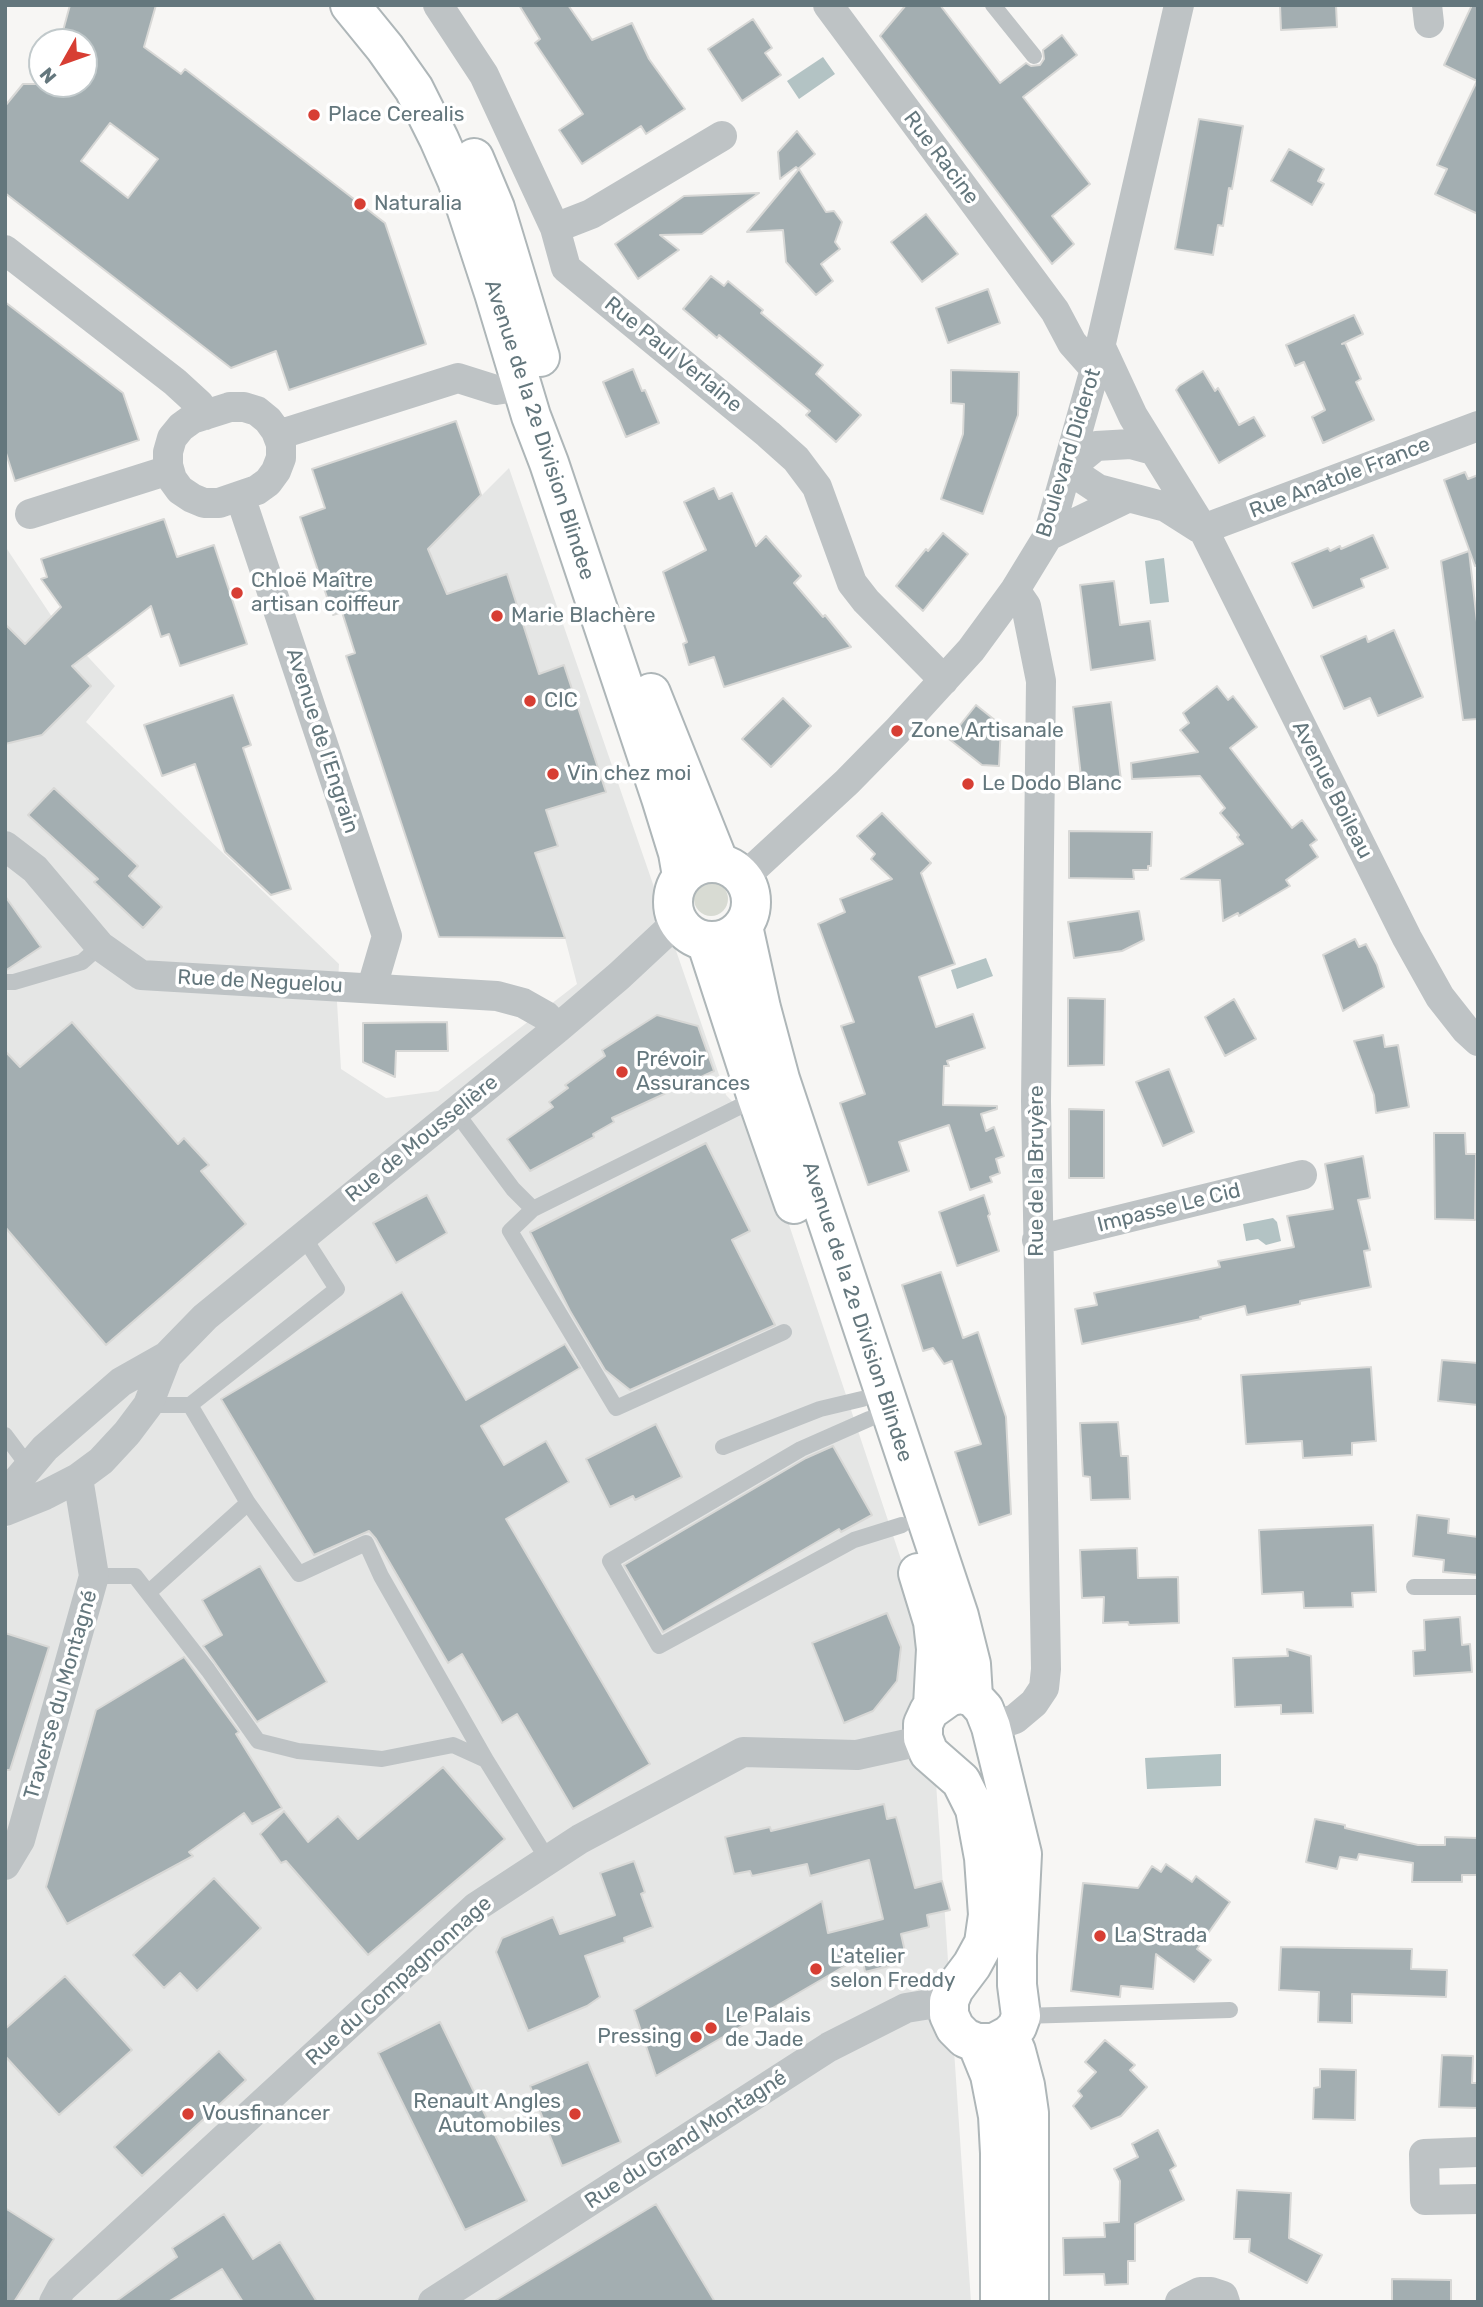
<!DOCTYPE html>
<meta charset="utf-8">
<style>
body{margin:0}
#map{position:relative;width:1483px;height:2307px;overflow:hidden;background:#f7f6f4;font-family:Rubik,sans-serif}
canvas{display:block}
.frame{position:absolute;inset:0;border:7px solid #64777d;pointer-events:none}
.north{position:absolute;left:28px;top:28px;width:70px;height:70px;box-sizing:border-box;background:#fff;border:2px solid #c1c9cb;border-radius:50%;rotate:230deg;font-size:19px;font-weight:700;line-height:28px;text-align:center;color:#64777d}
.north::after{content:'';display:block;margin:auto;width:24px;height:32px;background:#d73e33;clip-path:polygon(50% 0,100% 100%,50% 72%,0 100%)}
</style>
<div id="map">
<canvas width="1483" height="2307"></canvas>
<div class="frame"></div>
<div class="north">N</div>
</div>
<script>
const ctx = document.querySelector('canvas').getContext('2d');
ctx.lineJoin = 'round';
function paint(path, color) { ctx.fillStyle = color; ctx.fill(path, 'evenodd'); }
const shape = rows => new Path2D(rows.map(r => 'M' + r).join(''));
function strokePath(path, color, width, dash) { ctx.strokeStyle = color; ctx.lineWidth = width; ctx.lineCap = dash ? 'butt' : 'round'; ctx.setLineDash(dash || []); ctx.stroke(path); }
function drawText(font, color, halo, rows, align = 'center') {
  ctx.font = font + ' Rubik,sans-serif'; ctx.lineWidth = 7; ctx.setLineDash([]); ctx.textBaseline = 'middle'; ctx.strokeStyle = halo; ctx.fillStyle = color; for (const [text, x, y, turn = 0] of rows) {
    ctx.save(); ctx.translate(x, y); ctx.rotate((+turn || 0) * Math.PI / 180); ctx.textAlign = isNaN(turn) ? turn : align; if (halo) ctx.strokeText(text, 0, 0); ctx.fillText(text, 0, 0); ctx.restore();
  }
}
paint(shape([
 [509,468,726,1095,756,1126,926,1634,971,2302,5,2302,5,1529,30,1504,5,1467,5,546,54,620,115,686,86,722,339,964,337,1002,341,1069,386,1098,438,1091,577,984,565,938,447,595,428,549]
]), '#e5e6e5');
paint(shape([
 '694 899a17 17 0 1 1 34 0a17 17 0 1 1-34 0Z'
]), '#d8dbd3');
paint(shape([
 [823,57,835,74,799,99,787,81],
 [1164,558,1169,602,1150,604,1145,561],
 [986,958,993,976,957,989,951,970],
 [1273,1218,1277,1222,1281,1241,1266,1245,1258,1239,1246,1241,1243,1224],
 [1221,1754,1221,1786,1147,1789,1145,1758]
]), '#b3c3c4');
const building = shape([
 [70,5,156,5,144,47,181,74,185,69,385,223,426,344,289,390,276,351,231,368,5,193,5,106,23,84,84,84,84,42,60,42,70,5],
 [110,123,158,159,128,198,81,161,110,123],
 [519,5,568,5,592,40,632,23,649,59,685,109,646,134,641,126,582,164,559,130,583,114,535,43,540,39,519,5],
 [906,5,940,5,1000,83,1026,63,1031,66,1040,65,1044,59,1043,50,1062,35,1077,55,1023,97,1090,184,1052,216,1074,244,1052,264,880,36,906,5],
 [1280,5,1336,5,1337,27,1281,30,1280,5],
 [1472,5,1478,5,1478,214,1435,194,1447,169,1437,165,1477,81,1444,65,1472,5],
 [753,19,772,48,765,53,781,75,742,101,708,49,753,19],
 [1199,119,1243,126,1232,189,1229,188,1223,226,1218,225,1213,255,1175,249,1199,119],
 [797,131,815,154,798,169,796,167,780,179,778,152,797,131],
 [1289,149,1324,169,1318,181,1324,184,1312,205,1271,181,1289,149],
 [799,169,826,212,834,211,842,222,835,242,840,249,821,264,833,281,816,295,786,262,783,230,747,232,799,169],
 [759,193,702,234,660,235,679,250,638,279,615,244,684,196,759,193],
 [926,214,958,254,922,282,891,242,926,214],
 [711,276,724,286,728,281,763,310,761,313,823,365,816,374,861,415,836,442,806,415,810,411,719,335,717,338,683,309,711,276],
 [988,289,1000,323,948,343,936,308,988,289],
 [5,302,123,393,139,440,15,481,5,450,5,302],
 [1354,315,1363,334,1342,344,1345,343,1361,379,1356,382,1374,420,1323,443,1312,417,1325,410,1304,362,1295,366,1286,345,1354,315],
 [633,369,642,391,645,390,659,423,626,437,603,382,633,369],
 [951,370,1019,372,1018,415,983,514,941,499,963,434,964,404,951,403,951,370],
 [1203,371,1215,391,1218,388,1239,425,1254,417,1265,436,1219,463,1176,390,1179,386,1203,371],
 [456,421,481,495,428,549,447,594,507,574,539,674,564,665,606,792,546,810,558,846,535,853,565,938,439,937,346,656,355,653,342,612,333,615,300,517,325,508,312,469,456,421],
 [1465,472,1468,479,1478,475,1478,565,1475,566,1444,480,1465,472],
 [714,488,719,499,732,493,756,546,766,536,801,576,794,583,823,617,825,615,851,647,724,687,714,657,689,665,683,644,687,642,663,572,706,550,684,502,714,488],
 [164,519,177,557,214,545,247,644,180,666,169,634,161,637,151,606,72,666,91,686,42,735,5,744,5,624,25,644,61,607,41,579,47,577,41,559,164,519],
 [943,533,968,554,923,611,896,586,926,549,928,551,943,533],
 [1373,535,1388,568,1361,579,1364,587,1313,608,1292,563,1328,548,1330,551,1340,546,1341,549,1373,535],
 [1469,551,1478,631,1478,719,1463,720,1441,561,1469,551],
 [1114,581,1120,625,1150,621,1155,660,1091,670,1080,585,1114,581],
 [1394,630,1423,697,1378,716,1370,698,1344,709,1321,656,1366,636,1368,642,1394,630],
 [1217,686,1228,700,1233,696,1257,727,1230,748,1292,828,1302,820,1317,840,1310,845,1318,857,1286,880,1290,886,1239,916,1238,913,1223,921,1220,880,1181,879,1243,844,1237,837,1239,835,1220,813,1225,808,1200,776,1132,779,1131,763,1198,752,1180,730,1189,723,1183,713,1217,686],
 [233,695,251,745,243,748,291,889,271,895,225,852,195,764,162,776,144,725,233,695],
 [783,698,811,726,771,767,742,739,783,698],
 [1111,702,1121,780,1082,785,1073,707,1111,702],
 [976,705,1001,725,999,766,982,765,949,739,976,705],
 [54,788,138,866,129,876,162,907,143,928,94,882,98,879,28,815,54,788],
 [882,813,931,863,921,873,955,964,919,977,936,1027,973,1014,985,1048,947,1061,949,1066,944,1066,943,1105,997,1106,997,1109,981,1114,986,1131,994,1127,1004,1156,996,1159,1000,1173,990,1177,992,1182,970,1190,949,1125,899,1142,909,1171,868,1185,840,1103,865,1094,841,1026,854,1022,818,924,845,912,840,899,892,879,871,859,875,854,857,836,882,813],
 [1069,831,1152,832,1151,866,1148,866,1148,870,1133,870,1134,879,1069,878,1069,831],
 [5,896,41,947,5,971,5,896],
 [1139,911,1144,940,1122,951,1074,958,1068,922,1139,911],
 [1355,939,1359,947,1366,944,1377,965,1384,987,1343,1011,1323,955,1355,939],
 [1068,998,1105,999,1104,1065,1068,1066,1068,998],
 [1234,999,1256,1039,1225,1056,1205,1017,1234,999],
 [657,1015,698,1026,714,1071,612,1118,614,1122,593,1134,594,1137,530,1171,507,1139,553,1107,549,1102,568,1088,565,1085,605,1056,602,1050,657,1015],
 [72,1022,178,1144,184,1138,209,1165,201,1171,246,1224,106,1345,5,1227,5,1051,20,1067,72,1022],
 [447,1022,448,1051,396,1051,395,1077,363,1062,363,1023,447,1022],
 [1383,1035,1385,1047,1398,1045,1409,1107,1376,1113,1374,1095,1354,1041,1383,1035],
 [1169,1069,1194,1132,1163,1146,1136,1082,1169,1069],
 [1069,1109,1104,1110,1104,1178,1069,1178,1069,1109],
 [1434,1133,1465,1133,1466,1154,1476,1154,1475,1220,1435,1219,1434,1133],
 [706,1143,750,1231,732,1240,775,1325,630,1390,605,1370,570,1311,530,1232,706,1143],
 [1363,1156,1370,1198,1358,1200,1370,1250,1364,1251,1371,1287,1300,1301,1300,1304,1247,1315,1245,1306,1200,1317,1201,1319,1082,1344,1075,1309,1097,1305,1094,1293,1220,1267,1218,1261,1294,1247,1287,1216,1333,1209,1325,1164,1363,1156],
 [427,1195,447,1233,396,1263,373,1223,427,1195],
 [984,1195,990,1214,988,1216,999,1251,957,1266,939,1212,984,1195],
 [941,1272,963,1338,978,1332,1006,1417,1011,1514,979,1525,955,1452,981,1444,952,1361,944,1364,933,1348,923,1351,902,1285,941,1272],
 [402,1292,466,1400,565,1344,580,1368,481,1426,504,1465,546,1441,569,1482,506,1519,650,1764,573,1809,517,1714,502,1723,462,1654,448,1663,376,1539,369,1531,314,1555,221,1399,402,1292],
 [1442,1360,1478,1363,1478,1405,1438,1401,1442,1360],
 [1371,1367,1376,1441,1352,1443,1352,1455,1303,1458,1302,1441,1246,1444,1241,1375,1371,1367],
 [1118,1422,1121,1456,1128,1456,1130,1499,1091,1500,1090,1477,1083,1476,1080,1423,1118,1422],
 [656,1424,682,1477,635,1500,633,1496,610,1507,586,1459,656,1424],
 [833,1446,872,1515,841,1532,839,1529,663,1632,624,1565,806,1458,833,1446],
 [1417,1515,1449,1519,1448,1533,1478,1537,1478,1575,1443,1572,1444,1560,1413,1556,1417,1515],
 [1373,1525,1376,1592,1352,1593,1353,1607,1304,1608,1303,1592,1262,1594,1259,1530,1373,1525],
 [1137,1548,1138,1578,1178,1577,1179,1623,1129,1625,1128,1622,1103,1623,1104,1597,1082,1598,1080,1550,1137,1548],
 [260,1566,327,1682,257,1722,203,1646,222,1635,202,1600,260,1566],
 [887,1613,901,1647,897,1681,873,1711,844,1723,812,1643,887,1613],
 [1460,1617,1462,1645,1470,1644,1472,1672,1414,1676,1413,1651,1425,1650,1424,1620,1460,1617],
 [5,1633,49,1647,10,1770,5,1770,5,1633],
 [1287,1649,1311,1656,1313,1713,1281,1714,1281,1705,1235,1707,1233,1658,1288,1656,1287,1649],
 [184,1657,239,1732,236,1734,282,1808,252,1824,244,1813,189,1852,193,1856,67,1924,46,1887,96,1710,184,1657],
 [443,1767,505,1839,368,1955,286,1861,281,1863,260,1834,284,1811,308,1842,338,1816,358,1839,443,1767],
 [884,1804,887,1819,896,1817,915,1888,942,1881,950,1910,927,1915,929,1927,901,1934,906,1956,888,1960,889,1966,865,1972,862,1956,656,2076,634,2010,822,1901,828,1933,883,1919,869,1860,810,1876,807,1864,752,1876,750,1871,734,1874,725,1837,770,1827,771,1831,884,1804],
 [1315,1819,1345,1825,1345,1828,1418,1845,1445,1845,1445,1837,1478,1838,1478,1875,1462,1875,1462,1882,1412,1882,1413,1863,1359,1854,1357,1860,1340,1857,1337,1869,1306,1862,1315,1819],
 [634,1861,645,1892,641,1894,653,1927,624,1938,625,1942,585,1956,600,1997,587,2006,528,2031,496,1952,502,1938,553,1917,560,1934,615,1915,600,1873,634,1861],
 [1166,1864,1192,1882,1196,1876,1230,1902,1197,1949,1211,1960,1194,1982,1156,1954,1153,1989,1121,1986,1120,1997,1071,1991,1083,1883,1138,1888,1152,1866,1161,1872,1166,1864],
 [214,1878,261,1928,197,1991,180,1973,164,1988,133,1955,214,1878],
 [1281,1947,1412,1949,1411,1969,1447,1970,1446,1997,1352,1994,1352,2023,1318,2022,1319,1992,1279,1990,1281,1947],
 [65,1976,132,2050,59,2115,5,2056,5,2029,65,1976],
 [440,2022,527,2201,465,2230,378,2053,440,2022],
 [1105,2040,1135,2065,1130,2070,1147,2087,1121,2116,1091,2129,1073,2106,1082,2096,1078,2091,1096,2072,1085,2062,1105,2040],
 [219,2051,246,2080,142,2176,114,2147,219,2051],
 [1442,2055,1473,2056,1472,2083,1478,2083,1478,2108,1439,2107,1442,2055],
 [588,2062,621,2142,562,2166,530,2086,588,2062],
 [1320,2069,1356,2070,1355,2120,1313,2119,1314,2088,1320,2087,1320,2069],
 [1158,2130,1176,2166,1170,2170,1184,2200,1135,2224,1135,2261,1128,2261,1128,2284,1105,2285,1104,2274,1064,2275,1063,2238,1105,2237,1104,2223,1119,2222,1120,2181,1114,2169,1138,2157,1132,2144,1158,2130],
 [1237,2190,1291,2193,1289,2238,1322,2255,1307,2283,1249,2252,1250,2239,1234,2239,1237,2190],
 [656,2204,715,2302,493,2302,656,2204],
 [5,2208,54,2239,14,2302,5,2302,5,2208],
 [224,2214,253,2259,280,2242,317,2302,243,2302,222,2269,168,2302,115,2302,177,2257,172,2248,224,2214],
 [1392,2279,1451,2280,1451,2302,1392,2302,1392,2279]
]);
paint(building, '#a3aeb1');
strokePath(building, '#d8d8d6', 2);
const secondary = shape([
 [350,5,385,48,414,89,439,139,457,180,494,293,531,416,549,463,661,798,678,853,682,876],
 [474,158,495,208,540,357],
 [651,693,719,863],
 '673 902a39 39 0 1 1 78 0a39 39 0 1 1-78 0Z',
 [743,926,761,1008,780,1079,959,1616,971,1664,973,1697],
 [706,941,757,1098,794,1204],
 [918,1573,933,1622,936,1649,933,1706],
 [961,1694,973,1697,984,1709,991,1727,1022,1854,1017,1955,1017,1985,1021,2016,1017,2027,1009,2035,994,2043,977,2043,965,2038,955,2028,949,2015,949,2001,954,1989,972,1965,984,1943,988,1915,984,1858,975,1809,961,1781,929,1753,923,1738,923,1724,929,1711,950,1696,961,1694],
 [1009,2035,1016,2051,1025,2085,1029,2113,1029,2302],
 [977,2043,990,2075,998,2116,1000,2153,1000,2302]
]);
strokePath(secondary, '#aeb6b8', 42);
strokePath(shape([
 [993,5,1034,56],
 [5,982,14,982,82,962,100,946],
 [455,1111,513,1189,533,1209,757,1098],
 [533,1209,510,1231,616,1408,784,1332],
 [303,1236,337,1289,190,1405,248,1503,299,1574,366,1543,381,1576,486,1760],
 [148,1405,190,1405],
 [869,1419,801,1449,610,1561,659,1646,854,1540,902,1525],
 [5,1435,29,1467],
 [723,1447,820,1409,862,1399],
 [94,1576,135,1576,208,1670,258,1741,298,1751,382,1759,453,1745,486,1760,548,1860],
 [1414,1587,1478,1587],
 [148,1593,248,1503],
 [1021,2016,1230,2010]
]), '#bec3c5', 16);
strokePath(shape([
 [438,5,484,75,555,228,566,268,768,434,796,459,817,487,852,583,866,601,944,680],
 [828,5,1055,311,1072,343,1095,369],
 [1427,5,1429,23],
 [555,228,591,214,722,136],
 [5,250,175,382,199,404,205,415],
 [1100,345,1133,416,1203,529,1407,938,1440,997,1466,1030,1478,1041],
 [230,407,244,407,257,411,268,420,276,431,281,444,281,458,276,471,268,482,257,490,219,503,204,503,192,498,180,490,172,479,168,465,168,452,172,438,181,427,192,419,230,407],
 [278,435,458,378,496,390,522,386],
 [1068,469,1098,489,1166,507,1199,528],
 [1068,469,1096,446,1131,444,1153,450],
 [240,496,387,936,372,987],
 [30,514,169,470],
 [1203,529,1478,426],
 [1048,536,1127,498],
 [5,846,35,869,100,946,141,975,497,996,523,1003,546,1016,558,1028],
 [743,878,847,782,897,731,971,650,1015,590,1048,536,1095,369,1179,5],
 [1037,1240,1302,1175],
 [5,1495,45,1448,121,1382,167,1356,205,1317,558,1028,619,976,678,921],
 [5,1511,45,1495,78,1478,101,1461,127,1433,148,1405,167,1356],
 [991,1727,1015,1719,1034,1703,1044,1688,1046,1669,1036,1101,1041,681,1026,606,1015,590],
 [5,1865,20,1840,94,1576,78,1478],
 [1478,2152,1424,2154,1425,2200,1478,2199],
 [54,2302,61,2289,476,1907,580,1839,743,1752,857,1755,907,1744,923,1738],
 [433,2302,829,2047,906,2008,949,2001],
 [1180,2302,1200,2292,1211,2292,1223,2296,1225,2302]
]), '#bec3c5', 30);
strokePath(secondary, '#fff', 38);
for (const [x, y, r, color] of [
 [314,115,7,"#d73e33"],
 [360,204,7,"#d73e33"],
 [237,593,7,"#d73e33"],
 [497,616,7,"#d73e33"],
 [530,701,7,"#d73e33"],
 [897,731,7,"#d73e33"],
 [553,774,7,"#d73e33"],
 [968,784,7,"#d73e33"],
 [622,1072,7,"#d73e33"],
 [1100,1936,7,"#d73e33"],
 [816,1969,7,"#d73e33"],
 [711,2028,7,"#d73e33"],
 [696,2037,7,"#d73e33"],
 [188,2114,7,"#d73e33"],
 [575,2114,7,"#d73e33"]
]) { const dot = new Path2D(); dot.arc(x, y, r, 0, 2 * Math.PI); ctx.fillStyle = color; ctx.fill(dot); strokePath(dot, '#fff', 2.5); }
drawText('21px', '#64777d', '#fff', [
 ["Place Cerealis",328,115],
 ["Naturalia",374,204],
 ["Chloë Maître",251,581],
 ["artisan coiffeur",251,605],
 ["Marie Blachère",511,616],
 ["CIC",544,701],
 ["Zone Artisanale",911,731],
 ["Vin chez moi",567,774],
 ["Le Dodo Blanc",982,784],
 ["Prévoir",636,1060],
 ["Assurances",636,1084],
 ["La Strada",1114,1936],
 ["L'atelier",830,1957],
 ["selon Freddy",830,1981],
 ["Le Palais",725,2016],
 ["de Jade",725,2040],
 ["Pressing",682,2037,"right"],
 ["Renault Angles",561,2102,"right"],
 ["Automobiles",561,2126,"right"],
 ["Vousfinancer",202,2114]
], 'left');
drawText('21px', '#64777d', '#fff', [
 ["Rue Racine",941,158,53],
 ["Rue Paul Verlaine",673,355,39],
 ["Avenue de la 2e Division Blindee",539,430,72],
 ["Boulevard Diderot",1069,453,-73],
 ["Rue Anatole France",1340,478,-21],
 ["Avenue de l'Engrain",322,741,72],
 ["Avenue Boileau",1332,790,63],
 ["Rue de Neguelou",260,982,3],
 ["Rue de Mousselière",422,1139,-39],
 ["Rue de la Bruyère",1037,1171,-90],
 ["Impasse Le Cid",1169,1208,-14],
 ["Avenue de la 2e Division Blindee",857,1312,72],
 ["Traverse du Montagné",61,1695,-74],
 ["Rue du Compagnonnage",399,1981,-42],
 ["Rue du Grand Montagné",686,2140,-33]
]);
</script>
